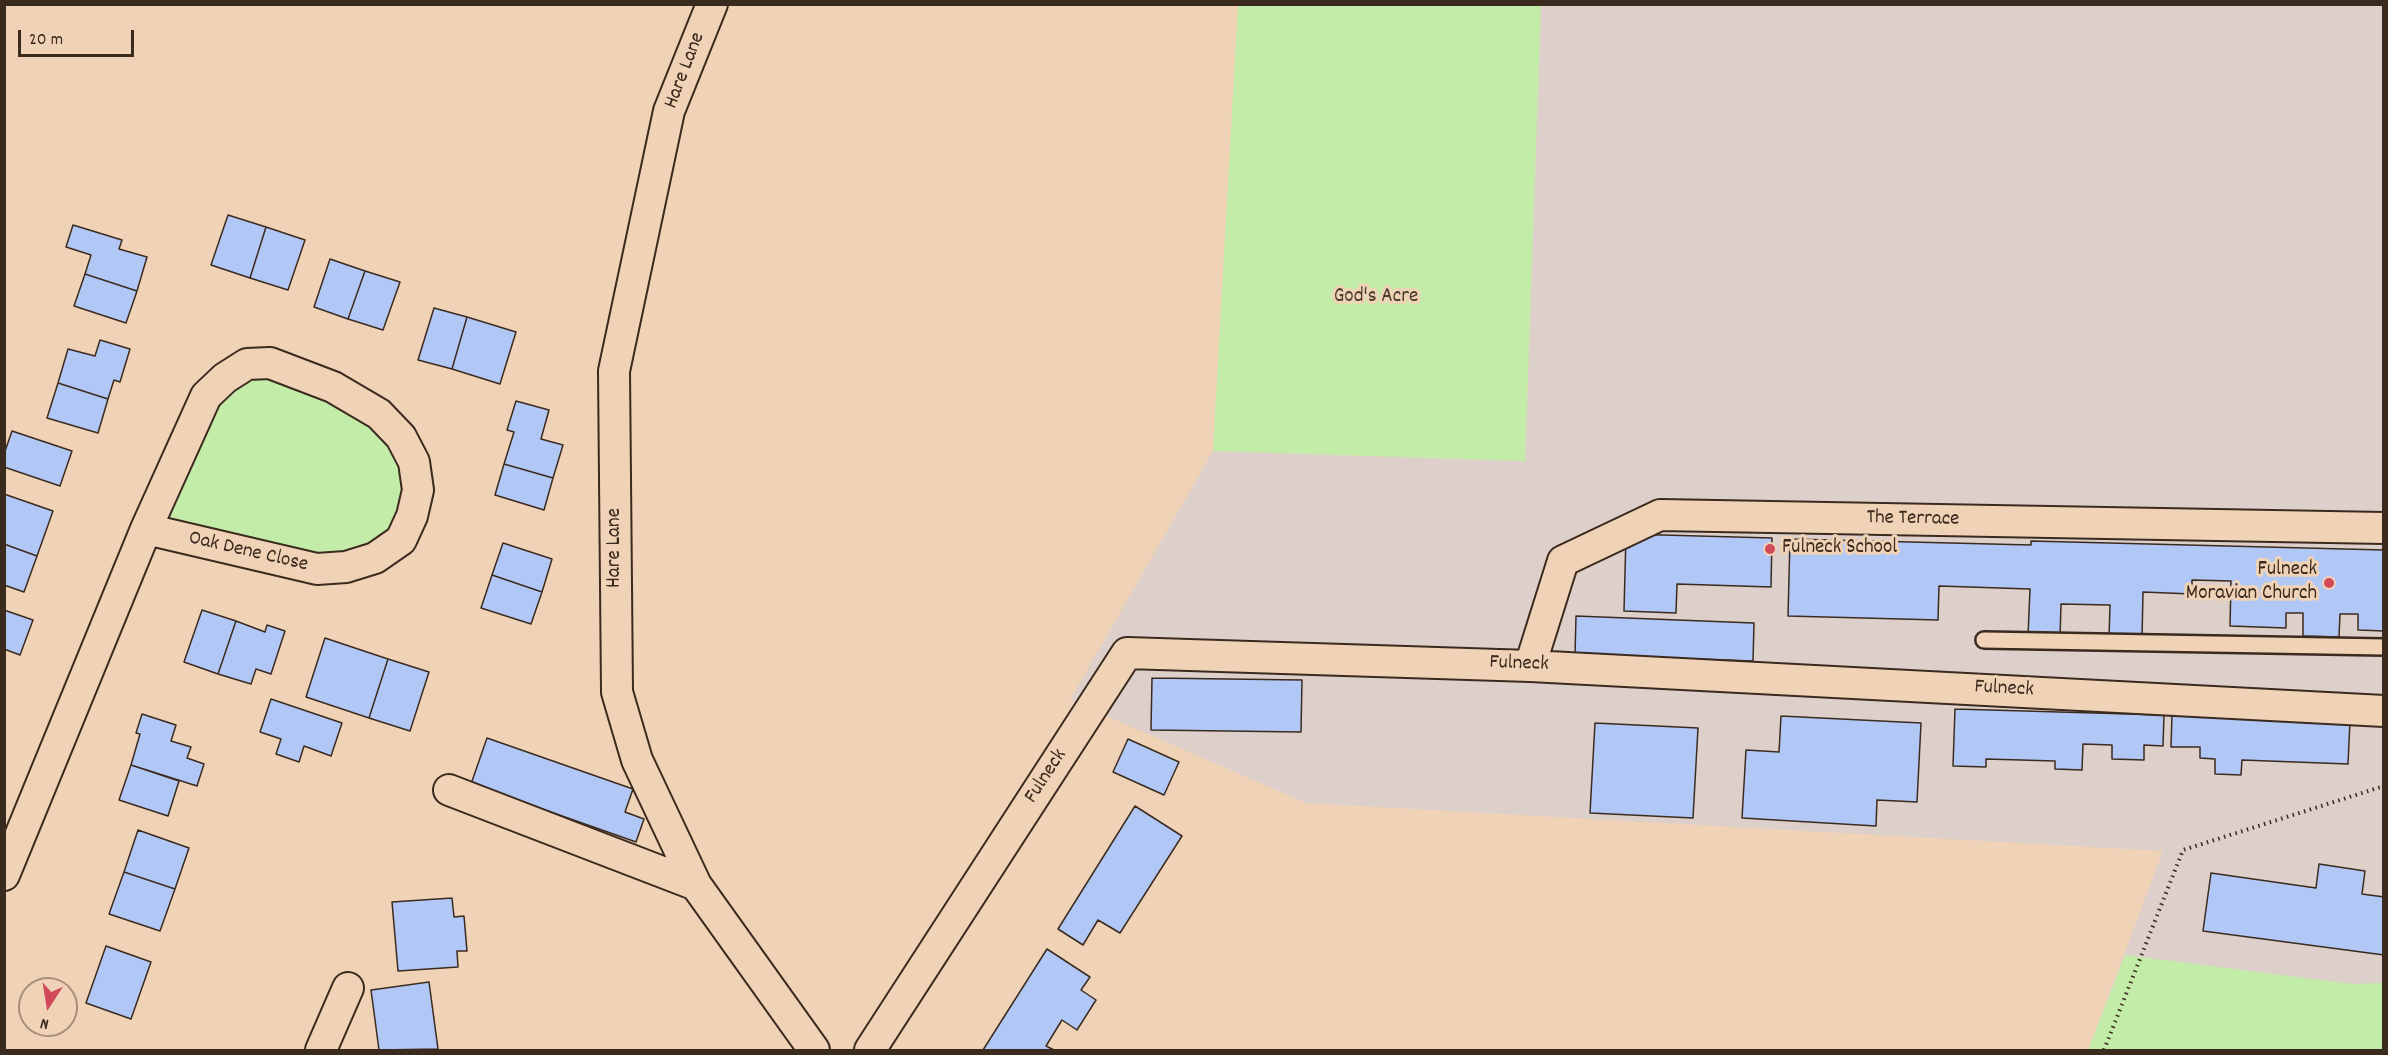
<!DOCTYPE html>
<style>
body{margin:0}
#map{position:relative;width:2388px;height:1055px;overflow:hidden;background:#f0d3b7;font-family:Dekko,sans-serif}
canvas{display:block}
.frame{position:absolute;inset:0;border:6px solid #3b2a1e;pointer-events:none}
.north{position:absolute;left:18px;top:977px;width:60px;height:60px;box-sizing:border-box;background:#f0d3b7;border:2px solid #a88f7a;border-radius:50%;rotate:192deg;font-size:16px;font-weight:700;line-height:24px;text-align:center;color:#3b2a1e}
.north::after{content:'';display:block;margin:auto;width:21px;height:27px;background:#d1495b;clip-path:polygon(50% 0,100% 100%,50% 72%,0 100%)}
.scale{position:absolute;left:18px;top:30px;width:116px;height:27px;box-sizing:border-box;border:3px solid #3b2a1e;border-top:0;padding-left:8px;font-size:18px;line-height:21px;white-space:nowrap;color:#3b2a1e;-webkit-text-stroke:4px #f0d3b7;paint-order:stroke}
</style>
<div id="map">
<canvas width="2388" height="1055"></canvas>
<div class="frame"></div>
<div class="north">N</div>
<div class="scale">20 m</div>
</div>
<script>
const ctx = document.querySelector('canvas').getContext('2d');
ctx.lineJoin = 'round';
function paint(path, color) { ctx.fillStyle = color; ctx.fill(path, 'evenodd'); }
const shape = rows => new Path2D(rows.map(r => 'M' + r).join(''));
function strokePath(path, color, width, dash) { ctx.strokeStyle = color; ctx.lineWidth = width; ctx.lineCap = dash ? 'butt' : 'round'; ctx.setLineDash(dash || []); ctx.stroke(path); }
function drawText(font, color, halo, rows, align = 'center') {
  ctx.font = font + ' Dekko,sans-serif'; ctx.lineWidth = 6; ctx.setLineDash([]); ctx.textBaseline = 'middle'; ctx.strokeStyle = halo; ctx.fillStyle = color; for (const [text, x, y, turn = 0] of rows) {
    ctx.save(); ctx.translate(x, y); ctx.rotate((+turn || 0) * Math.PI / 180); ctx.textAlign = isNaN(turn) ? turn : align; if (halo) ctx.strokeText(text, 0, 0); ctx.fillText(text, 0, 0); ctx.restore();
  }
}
paint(shape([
 [1541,5,2383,5,2383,1050,2088,1050,2163,851,1306,803,1070,700,1213,451,1525,461]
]), '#ddcfca');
paint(shape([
 [1238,5,1541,5,1525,461,1213,451],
 [270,363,401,437,412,516,346,567,146,529,206,396],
 [2125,955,2352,984,2383,983,2383,1050,2088,1050]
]), '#c2eca8');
const building = shape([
 [228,215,266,227,250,278,211,265,228,215],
 [73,225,122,240,119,249,147,257,137,291,85,274,91,255,66,247,73,225],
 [266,227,305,240,288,290,250,278,266,227],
 [330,259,365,271,348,319,314,307,330,259],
 [365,271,400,282,383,330,348,319,365,271],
 [85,274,137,291,126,323,74,306,85,274],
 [434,308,467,317,452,369,418,360,434,308],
 [467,317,516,332,500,384,452,369,467,317],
 [100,340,130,349,120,382,114,380,108,399,58,383,68,349,95,356,100,340],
 [58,383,108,399,98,433,47,418,58,383],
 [516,401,549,410,541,439,563,445,553,478,504,464,514,432,507,430,516,401],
 [12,431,72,451,60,486,4,467,4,454,12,431],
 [504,464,553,478,544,510,495,495,504,464],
 [4,494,53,511,37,556,4,544,4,494],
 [1626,534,1772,538,1771,587,1677,584,1676,613,1624,611,1626,534],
 [1790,539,2031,545,2031,541,2384,550,2384,631,2358,630,2358,614,2340,614,2339,637,2303,636,2303,613,2286,613,2286,628,2230,626,2231,581,2192,580,2192,594,2143,592,2142,639,2109,638,2110,605,2061,604,2060,638,2028,636,2030,589,1939,586,1938,620,1788,616,1790,539],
 [503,543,552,559,542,592,492,575,503,543],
 [4,544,37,556,24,592,4,585,4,544],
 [492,575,542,592,531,624,481,608,492,575],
 [4,610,33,620,20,655,4,649,4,610],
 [202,610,236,621,218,674,184,662,202,610],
 [1576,616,1754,623,1753,661,1575,655,1576,616],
 [236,621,265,632,267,625,285,631,271,674,256,669,251,684,218,674,236,621],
 [325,638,388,659,369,718,306,697,325,638],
 [388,659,429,672,410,731,369,718,388,659],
 [1152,678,1302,680,1301,732,1151,730,1152,678],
 [271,699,342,723,331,756,304,746,299,762,276,754,281,739,260,732,271,699],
 [1955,709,2164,715,2163,746,2144,745,2144,760,2112,759,2112,745,2083,744,2082,770,2055,769,2055,761,1986,759,1986,767,1953,766,1955,709],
 [142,714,176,725,171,741,191,747,187,758,204,764,197,786,131,765,140,734,136,733,142,714],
 [2172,714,2350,721,2348,764,2242,760,2241,775,2215,774,2215,759,2200,758,2200,747,2171,747,2172,714],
 [1781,716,1921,723,1917,802,1877,800,1876,826,1742,818,1746,750,1779,752,1781,716],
 [1595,723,1698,728,1693,818,1590,813,1595,723],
 [487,738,633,789,625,812,644,819,636,842,471,784,487,738],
 [1128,739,1179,762,1164,795,1113,772,1128,739],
 [131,765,179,781,168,816,119,800,131,765],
 [1135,806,1182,836,1120,933,1098,920,1083,945,1058,929,1135,806],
 [138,830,189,848,175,889,124,872,138,830],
 [2319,864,2365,871,2362,894,2384,897,2384,955,2203,931,2211,873,2316,888,2319,864],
 [124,872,175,889,160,931,109,914,124,872],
 [452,898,454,917,464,916,467,951,457,951,458,967,398,971,392,902,452,898],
 [106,946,151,962,131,1019,86,1003,106,946],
 [1047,949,1090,977,1081,990,1096,1000,1077,1030,1062,1020,1046,1046,1054,1050,983,1050,1047,949],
 [429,982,438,1049,379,1050,371,990,429,982]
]);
paint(building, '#b1c7f5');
strokePath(building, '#3b2a1e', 1.5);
const service = shape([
 [1984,640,2384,647]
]);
const minor = shape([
 [712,4,669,111,614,371,617,692,637,760,696,885,814,1050],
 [1530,666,1563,561,1660,515,2384,528],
 [449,790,696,885],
 [4,875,146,529,206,396,225,378,247,364,270,363,333,387,379,414,401,437,414,462,418,490,412,516,401,540,375,558,346,567,317,569,146,529],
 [321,1050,348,988],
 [870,1050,1127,653,1530,666,2384,711]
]);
strokePath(service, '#3b2a1e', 20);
strokePath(minor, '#3b2a1e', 34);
strokePath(shape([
 [2104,1050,2183,850,2384,786]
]), '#3b2a1e', 4, [1.5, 4.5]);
strokePath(service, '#f0d3b7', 15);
strokePath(minor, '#f0d3b7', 30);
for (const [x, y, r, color] of [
 [1770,549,6,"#d1495b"],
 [2329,583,6,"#d1495b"]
]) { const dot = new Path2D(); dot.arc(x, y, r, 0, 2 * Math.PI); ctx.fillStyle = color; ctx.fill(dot); strokePath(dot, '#f0d3b7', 2); }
drawText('21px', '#3b2a1e', '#f0d3b7', [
 ["Hare Lane",686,71,-69],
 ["The Terrace",1913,520,1],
 ["Hare Lane",616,548,-90],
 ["Oak Dene Close",248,553,13],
 ["Fulneck",1519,665,2],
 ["Fulneck",2004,690,3],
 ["Fulneck",1047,777,-57]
]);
drawText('21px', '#483d2c', '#f0d3b7', [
 ["God's Acre",1376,298]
]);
drawText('21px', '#3b2a1e', '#f0d3b7', [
 ["Fulneck School",1782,549],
 ["Fulneck",2317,571,"right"],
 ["Moravian Church",2317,595,"right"]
], 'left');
</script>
